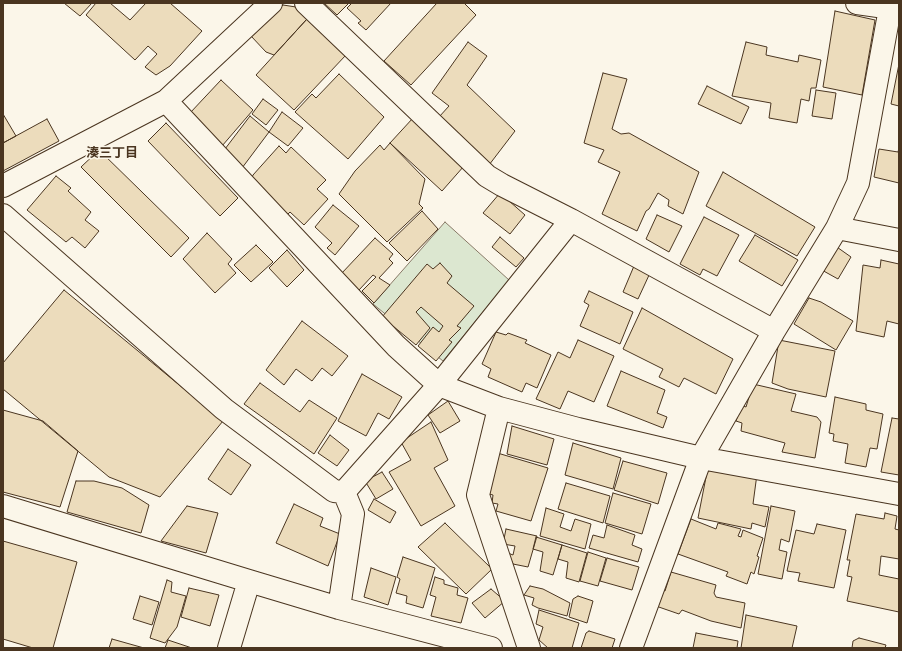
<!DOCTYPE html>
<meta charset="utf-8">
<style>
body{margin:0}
#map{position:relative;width:902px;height:651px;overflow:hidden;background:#fbf6e9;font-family:"Work Sans",sans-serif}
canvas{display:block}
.frame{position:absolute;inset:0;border:4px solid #4a3520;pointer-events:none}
</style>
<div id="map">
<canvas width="902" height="651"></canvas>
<div class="frame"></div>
</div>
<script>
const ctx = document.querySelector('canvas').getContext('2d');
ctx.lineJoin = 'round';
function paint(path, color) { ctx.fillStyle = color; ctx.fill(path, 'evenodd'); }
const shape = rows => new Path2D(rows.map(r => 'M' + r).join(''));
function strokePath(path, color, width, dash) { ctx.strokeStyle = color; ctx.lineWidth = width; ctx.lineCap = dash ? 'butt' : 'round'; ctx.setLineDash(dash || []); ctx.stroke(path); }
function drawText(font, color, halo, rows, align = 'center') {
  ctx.font = font + ' "Work Sans","Noto Sans JP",sans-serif'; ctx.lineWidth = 3; ctx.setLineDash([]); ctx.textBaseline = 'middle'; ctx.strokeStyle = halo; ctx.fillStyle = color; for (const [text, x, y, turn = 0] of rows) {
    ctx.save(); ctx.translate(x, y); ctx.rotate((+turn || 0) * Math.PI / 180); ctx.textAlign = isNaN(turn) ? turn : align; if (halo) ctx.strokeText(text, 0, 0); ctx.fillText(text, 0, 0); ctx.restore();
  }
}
const green = shape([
 [445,222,509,280,443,361,373,304,445,222]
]);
paint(green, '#dce7d0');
strokePath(green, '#887966', 1);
const building = shape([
 [64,3,92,3,80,16,64,3],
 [96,3,110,3,130,20,146,3,170,3,202,31,170,66,156,75,145,67,157,54,148,46,135,60,86,15,96,3],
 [324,3,349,3,337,15,324,3],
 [352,3,391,3,366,30,358,23,361,21,347,8,352,3],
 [437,3,464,3,476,15,411,85,384,61,437,3],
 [283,5,296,7,307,19,274,55,266,52,251,36,283,5],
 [835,11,875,20,862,95,823,87,835,11],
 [307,19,346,55,294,110,256,75,307,19],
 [468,42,487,56,467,85,515,131,489,165,439,117,449,106,432,93,468,42],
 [746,42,767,47,766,55,798,62,799,55,821,60,816,88,811,88,809,101,801,99,797,123,769,118,771,103,732,96,746,42],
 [899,64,899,106,891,104,899,64],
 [603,73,627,79,612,129,621,134,629,133,699,172,683,214,668,206,669,200,658,193,649,209,646,211,637,231,602,214,620,172,598,162,604,150,584,143,603,73],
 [339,74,384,117,348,159,295,112,312,94,316,98,339,74],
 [221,80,253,110,222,146,190,113,221,80],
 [707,86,749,107,741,124,698,104,707,86],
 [816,90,836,93,832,119,812,116,816,90],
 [263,99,278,110,266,125,252,114,263,99],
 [282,112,303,128,288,146,269,132,282,112],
 [3,114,16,136,3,143,3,114],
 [250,116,269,132,242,168,225,149,250,116],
 [413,118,464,166,442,191,390,143,413,118],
 [47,119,59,141,3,171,3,143,47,119],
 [166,123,238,198,220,216,148,141,166,123],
 [390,143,425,179,419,204,423,208,387,242,339,194,355,171,380,145,384,150,390,143],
 [279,146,286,153,291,147,326,180,317,189,328,199,304,225,290,212,287,215,251,180,253,175,279,146],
 [899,148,899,183,874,177,879,149,898,152,899,148],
 [99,150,189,238,171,257,81,167,99,150],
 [723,172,815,227,797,256,706,206,723,172],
 [56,176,71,188,68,191,91,212,85,220,99,231,85,248,72,237,66,242,27,210,56,176],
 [500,193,525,215,510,234,483,213,500,193],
 [333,205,359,226,335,255,327,248,332,243,315,227,333,205],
 [422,211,438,229,407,261,389,243,422,211],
 [657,215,682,226,669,252,646,239,657,215],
 [704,217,739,235,717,276,703,269,700,275,680,264,704,217],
 [207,233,232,259,228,264,236,273,215,293,183,259,207,233],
 [755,235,798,260,782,286,739,261,755,235],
 [500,237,524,258,516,267,492,247,500,237],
 [375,238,393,254,389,259,393,263,379,278,390,285,374,303,362,291,376,277,373,275,359,290,341,274,375,238],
 [256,245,273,262,251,282,234,265,256,245],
 [834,245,851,257,838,279,820,269,834,245],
 [287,250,304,270,287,287,269,268,287,250],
 [881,260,899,264,899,324,887,321,884,337,856,331,863,265,880,268,881,260],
 [440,263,452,276,447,283,474,306,457,326,461,328,449,340,452,342,436,361,418,346,433,327,439,332,443,326,421,307,416,312,430,328,416,345,382,317,427,264,433,269,440,263],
 [634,266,650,273,638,299,623,292,634,266],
 [64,290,223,421,160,497,109,477,3,389,3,363,64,290],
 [589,291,633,312,620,344,580,326,589,305,584,302,589,291],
 [809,298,821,302,853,321,836,350,794,324,809,298],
 [642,308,733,359,716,394,684,378,679,387,659,377,663,369,623,349,642,308],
 [302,321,348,356,332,376,322,368,312,381,296,369,284,385,266,370,302,321],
 [496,332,506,335,508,333,527,340,525,343,551,355,537,388,526,383,522,392,488,377,491,369,482,364,496,332],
 [578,340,614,356,594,402,568,391,560,409,536,399,558,352,570,358,578,340],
 [779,340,835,351,826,397,788,389,772,383,779,340],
 [621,371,665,390,657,413,667,417,663,428,607,406,621,371],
 [362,374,402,397,389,419,378,413,366,436,338,421,362,374],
 [260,383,300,412,309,400,337,418,314,454,244,404,260,383],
 [753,384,796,394,791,411,817,417,821,422,815,458,782,452,785,443,741,431,742,423,736,421,741,405,746,407,753,384],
 [835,397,866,404,866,410,883,414,877,449,870,448,866,467,845,463,848,444,833,441,834,434,829,433,835,397],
 [448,401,460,421,440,433,428,415,448,401],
 [3,410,43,421,78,451,60,507,3,492,3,410],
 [892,418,899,419,899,475,881,472,892,418],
 [431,422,448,460,434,468,455,506,421,526,389,472,411,460,401,442,431,422],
 [512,426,554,439,547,465,507,454,512,426],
 [330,435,349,450,337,466,318,453,330,435],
 [573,443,621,458,613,489,565,475,573,443],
 [228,449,251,465,231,495,208,479,228,449],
 [494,452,548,468,531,521,496,511,498,504,492,503,493,495,489,494,494,475,489,473,494,452],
 [623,461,667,473,658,504,614,490,623,461],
 [711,465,757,474,753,504,769,507,765,527,752,523,751,529,698,518,707,472,711,465],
 [382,472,393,489,376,499,365,481,382,472],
 [76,481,94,481,122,488,149,505,141,533,67,512,76,481],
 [566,483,610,496,603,523,558,509,566,483],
 [613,493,651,504,642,534,605,523,613,493],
 [374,499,396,512,390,523,368,510,374,499],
 [294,504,323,518,320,526,340,534,328,566,276,543,294,504],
 [187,506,218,513,206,553,161,541,187,506],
 [771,506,795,511,789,542,781,539,779,550,787,552,782,579,758,574,771,506],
 [546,508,564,514,560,527,571,531,575,519,591,524,585,549,540,536,546,508],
 [885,513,897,516,895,529,899,530,899,559,881,556,879,575,899,579,899,612,847,601,852,577,847,576,850,560,847,560,856,514,884,519,885,513],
 [691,519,716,529,718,523,741,529,738,536,741,537,743,530,763,538,757,556,759,557,754,574,751,572,747,584,726,576,728,572,678,554,691,519],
 [445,523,492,569,466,594,418,547,445,523],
 [817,524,846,530,834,588,798,581,800,573,787,571,796,530,814,534,817,524],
 [607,525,635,535,632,545,642,549,638,562,589,548,593,535,604,538,607,525],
 [506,529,537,536,528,567,513,564,508,553,513,555,515,546,503,544,506,529],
 [536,537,562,545,553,575,540,571,543,552,533,549,536,537],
 [3,541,77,562,53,648,33,648,3,639,3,541],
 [562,545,587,553,579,582,566,578,568,562,558,559,562,545],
 [588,552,606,558,598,586,580,581,588,552],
 [403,557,435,568,423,608,406,603,407,596,396,593,400,579,397,577,403,557],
 [607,558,639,567,632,590,600,581,607,558],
 [371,568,396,577,388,605,364,597,371,568],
 [671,572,716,585,714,593,716,597,745,603,741,628,711,621,682,610,679,614,653,605,659,589,665,591,671,572],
 [435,577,444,580,444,584,458,588,457,595,468,598,461,623,431,616,436,597,430,595,435,577],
 [167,580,172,582,171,592,186,596,177,627,165,643,150,638,167,580],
 [530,586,543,589,570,603,567,616,538,608,532,605,534,598,524,595,530,586],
 [189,588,219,595,210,626,181,617,189,588],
 [491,589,505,601,485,618,472,603,491,589],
 [140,596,159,602,152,625,133,619,140,596],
 [578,596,593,601,587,623,569,617,573,599,578,596],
 [539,610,579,623,572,648,548,648,539,640,543,627,536,624,539,610],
 [746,615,797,626,792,648,741,648,746,615],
 [589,631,615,639,612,648,581,648,586,633,589,631],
 [696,633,738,641,737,648,693,648,696,633],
 [859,638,886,645,885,648,852,648,853,641,859,638],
 [112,639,144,648,109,648,112,639],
 [168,640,192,648,165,648,168,640]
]);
paint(building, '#ecdcbc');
strokePath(building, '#4a3520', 1);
const street = shape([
 [306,3,487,176,502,185,571,220,774,331],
 [857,3,899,9],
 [166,101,396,346,439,385,499,408,478,495,529,648],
 [3,186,166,101,271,3],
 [3,215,224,409,334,491,344,492,439,385,571,220],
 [837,228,899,240],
 [499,408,578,429,701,458,899,494],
 [3,506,249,581,339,608,491,648],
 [339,608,353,514,344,492],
 [229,648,249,581],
 [631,648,701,458,774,331,837,228,858,183,891,3]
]);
strokePath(street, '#4a3520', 24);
strokePath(street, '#fbf6e9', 22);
drawText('bold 13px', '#4a3520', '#fbf6e9', [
 ["湊三丁目",112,153]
]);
</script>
